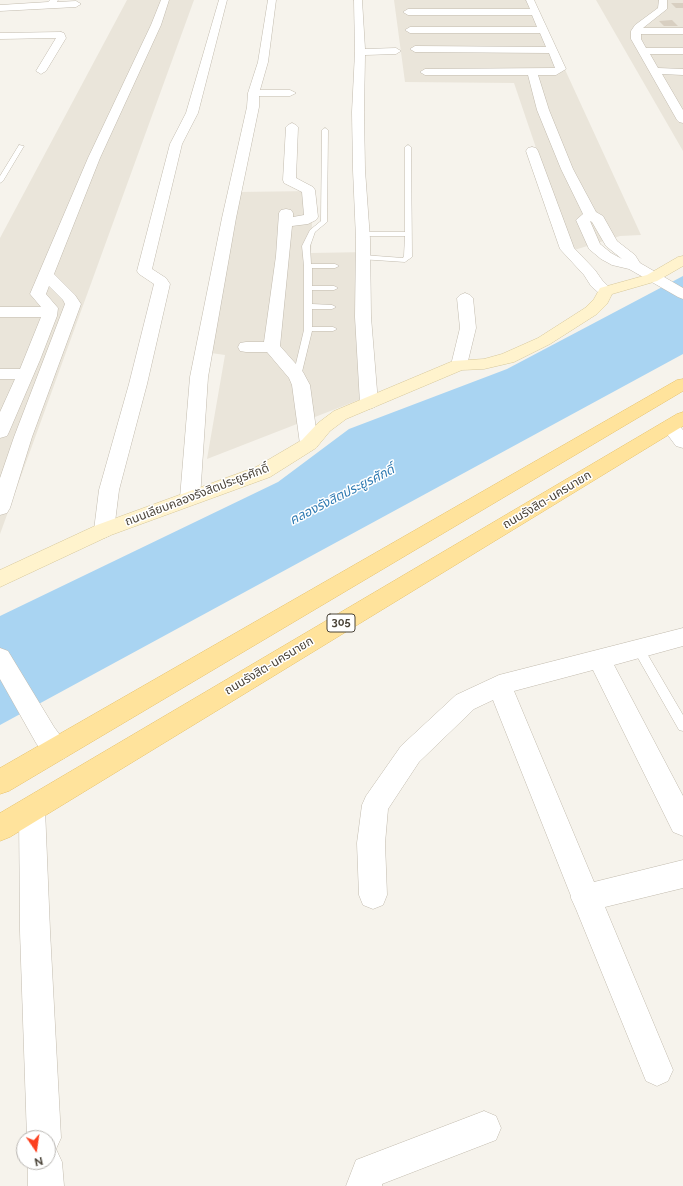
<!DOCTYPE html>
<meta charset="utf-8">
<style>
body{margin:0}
#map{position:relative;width:683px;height:1186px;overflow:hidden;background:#f6f3ec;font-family:Raleway,sans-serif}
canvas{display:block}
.north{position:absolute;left:16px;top:1130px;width:40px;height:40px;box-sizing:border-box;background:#fff;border:1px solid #b7b4b0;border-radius:50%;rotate:167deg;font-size:11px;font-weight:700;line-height:16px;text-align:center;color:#4b4439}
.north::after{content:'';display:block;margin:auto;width:14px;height:18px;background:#fc3f1d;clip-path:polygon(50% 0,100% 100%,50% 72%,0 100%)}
</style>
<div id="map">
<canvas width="683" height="1186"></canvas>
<div class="north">N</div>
</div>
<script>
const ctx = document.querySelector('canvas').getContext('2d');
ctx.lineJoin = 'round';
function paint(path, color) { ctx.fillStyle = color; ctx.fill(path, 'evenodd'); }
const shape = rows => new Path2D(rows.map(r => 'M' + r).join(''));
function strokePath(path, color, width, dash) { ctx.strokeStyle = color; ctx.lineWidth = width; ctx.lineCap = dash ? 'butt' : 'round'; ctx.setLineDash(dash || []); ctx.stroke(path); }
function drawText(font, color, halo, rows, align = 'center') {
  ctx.font = font + ' Raleway,"Noto Sans Thai",sans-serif'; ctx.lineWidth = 3; ctx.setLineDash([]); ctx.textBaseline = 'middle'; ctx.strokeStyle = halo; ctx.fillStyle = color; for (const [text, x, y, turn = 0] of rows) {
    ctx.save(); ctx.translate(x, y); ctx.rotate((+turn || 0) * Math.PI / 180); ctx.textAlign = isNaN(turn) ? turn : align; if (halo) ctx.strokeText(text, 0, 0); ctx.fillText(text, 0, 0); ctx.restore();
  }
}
paint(shape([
 [127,0,194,0,0,534,0,238],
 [394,0,533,0,641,235,620,236,571,251,514,83,405,82],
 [596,0,683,0,683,151],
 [313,191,311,253,369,252,374,394,207,459,225,355,211,353,237,192]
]), '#eae5da');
paint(shape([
 [683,276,683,354,0,725,0,616,278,482,349,429,507,369]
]), '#a9d4f2');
paint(shape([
 [671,3,683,3,683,8,676,8],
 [672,20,678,26,664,26,659,21]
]), '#d8cfc1');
const lane = shape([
 [325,128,328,130,327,222,315,232,310,246,311,264,335,264,339,266,335,268,312,268,312,286,334,286,338,288,334,290,312,290,312,304,332,305,336,307,332,309,312,309,312,327,333,327,337,329,333,331,312,331,301,376,297,379,293,376,304,330,304,266,302,246,310,230,321,221,322,130,325,128],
 [19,145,24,146,3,181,0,183,0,176,19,145],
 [408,145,411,147,412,257,405,262,360,259,360,255,363,255,403,258,404,256,405,236,363,236,359,234,363,232,405,232,405,147,408,145],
 [638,643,642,645,683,715,683,731,679,730,634,651,632,648,634,645,638,643]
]);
const street = shape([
 [50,0,58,0,57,2,76,1,81,4,76,7,0,11,0,5,48,2,50,0],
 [161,0,169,0,161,25,100,158,54,274,75,295,81,304,32,437,10,508,7,513,0,515,0,478,14,437,65,304,63,300,49,286,46,294,58,308,57,316,40,360,9,432,7,436,0,438,0,412,15,379,0,379,0,369,20,369,41,317,0,317,0,307,41,307,30,294,88,158,151,25,161,0],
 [219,0,227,0,198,113,182,144,152,269,166,278,170,284,147,384,119,490,114,530,111,535,104,538,97,535,94,530,99,490,129,384,154,284,139,274,137,271,170,144,186,113,219,0],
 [268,0,276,0,268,62,260,90,290,90,296,93,290,96,259,96,259,107,236,218,208,377,200,498,197,503,190,505,183,503,180,498,190,377,222,218,247,107,248,93,258,62,268,0],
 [354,0,362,0,365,49,396,48,401,51,396,54,365,55,364,112,365,170,370,239,371,317,378,403,375,407,369,409,363,407,360,403,355,317,356,239,353,170,352,112,355,52,354,0],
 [526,0,534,0,566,69,556,75,538,75,549,110,573,169,596,212,603,216,617,241,635,255,640,263,683,288,683,299,678,297,629,269,612,265,601,259,589,249,576,220,583,214,561,169,537,110,528,75,425,75,420,72,425,69,555,68,549,53,415,52,410,49,415,46,546,47,540,33,410,33,405,30,410,27,537,27,532,15,408,15,403,12,408,9,530,9,526,0],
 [590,221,592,222,606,246,622,259,611,253,600,244,590,221],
 [659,0,667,0,667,9,643,28,683,28,683,34,641,34,641,39,646,48,683,48,683,54,650,54,658,68,683,69,683,75,662,74,683,110,683,123,679,122,677,120,631,39,631,31,635,25,658,8,659,0],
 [61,32,64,33,66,38,46,71,41,74,36,71,56,38,0,39,0,33,61,32],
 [292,123,296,125,298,127,296,178,313,187,315,190,318,217,316,220,308,224,292,226,280,346,303,372,310,385,318,444,316,448,309,450,302,448,300,444,292,385,289,378,267,352,246,352,240,351,238,347,240,343,246,342,264,342,276,256,279,213,281,210,286,209,291,210,293,213,293,217,304,215,302,192,284,183,283,180,286,127,288,125,292,123],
 [532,147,536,148,538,151,574,248,595,270,602,280,613,291,610,294,605,296,600,294,591,286,584,275,560,249,526,151,528,148,532,147],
 [465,293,470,295,473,298,476,328,467,365,465,369,459,370,453,369,451,365,460,328,457,298,460,295,465,293],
 [670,420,676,422,683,430,683,448,676,446,661,426,664,422,670,420],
 [683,628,683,646,614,665,683,796,683,836,673,832,593,670,514,691,594,882,683,860,683,888,605,907,673,1070,668,1081,657,1086,646,1081,576,909,571,898,571,896,493,700,474,709,419,762,388,809,385,843,387,895,383,905,373,909,363,905,359,895,357,843,362,805,366,796,401,746,456,695,499,675,683,628],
 [0,648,8,651,54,727,65,742,69,750,65,758,56,761,47,758,36,743,0,679,0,648],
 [32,796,41,800,45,809,50,931,61,1138,56,1149,62,1162,64,1186,28,1186,28,1162,48,1162,48,1138,27,1138,20,931,19,809,23,800,32,796],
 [484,1111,496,1116,501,1128,496,1140,382,1184,382,1186,346,1186,356,1160,484,1111]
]);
const secondary = shape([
 [683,256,683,266,657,281,612,294,607,304,597,314,550,344,514,362,484,369,462,370,346,419,330,431,316,448,270,477,111,535,0,587,0,570,97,525,256,467,302,440,318,423,334,411,453,361,484,359,502,354,538,338,585,308,594,299,600,288,647,275,678,257,683,256]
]);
const primary = shape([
 [683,379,683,391,9,791,0,794,0,768,677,380,683,379],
 [683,412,683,426,10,837,0,841,0,813,677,414,683,412]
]);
strokePath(lane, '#c2bbae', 1);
strokePath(street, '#c2bbae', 1);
strokePath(secondary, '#d6c79b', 1);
strokePath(primary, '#e6c16a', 1);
paint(lane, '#fff');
paint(street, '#fff');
paint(secondary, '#fff3cd');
paint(primary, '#ffe39c');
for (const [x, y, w] of [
 [341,623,28]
]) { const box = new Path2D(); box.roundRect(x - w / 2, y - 9, w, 18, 3); ctx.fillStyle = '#fff'; ctx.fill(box); strokePath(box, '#4b4439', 1); }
drawText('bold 11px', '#4b4439', null, [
 ["305",341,623]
]);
drawText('12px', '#4b4439', '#fff', [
 ["ถนนเลียบคลองรังสิตประยูรศักดิ์",197,495,-21],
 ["ถนนรังสิต-นครนายก",547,500,-31],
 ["ถนนรังสิต-นครนายก",269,666,-31]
]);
drawText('italic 13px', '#2e7ab2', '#fff', [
 ["คลองรังสิตประยูรศักดิ์",342,495,-27]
]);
</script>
